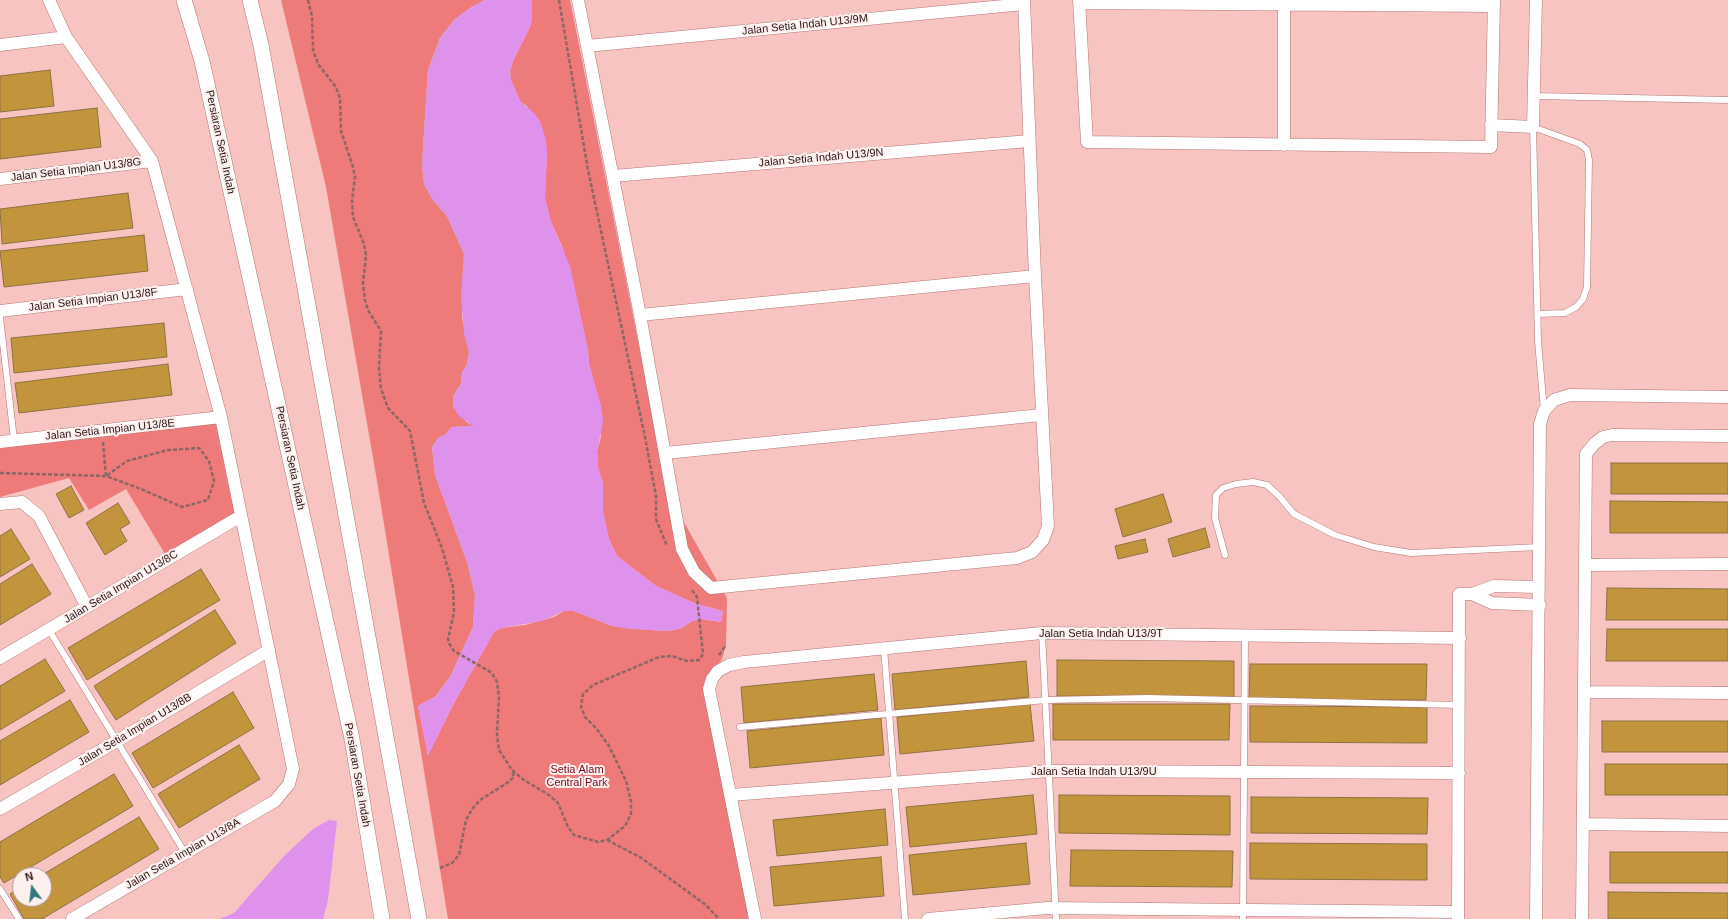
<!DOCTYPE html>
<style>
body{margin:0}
#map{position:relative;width:1728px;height:919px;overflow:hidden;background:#f8c4c1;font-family:Helvetica,sans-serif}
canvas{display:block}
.north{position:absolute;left:12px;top:867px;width:40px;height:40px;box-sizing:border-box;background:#fdf0ef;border:1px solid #a99897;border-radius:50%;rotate:345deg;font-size:11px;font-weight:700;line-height:16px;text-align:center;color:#2b1414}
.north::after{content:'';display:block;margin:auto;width:14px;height:18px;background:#317a7f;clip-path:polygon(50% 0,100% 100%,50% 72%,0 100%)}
</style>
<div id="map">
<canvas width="1728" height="919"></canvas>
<div class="north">N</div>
</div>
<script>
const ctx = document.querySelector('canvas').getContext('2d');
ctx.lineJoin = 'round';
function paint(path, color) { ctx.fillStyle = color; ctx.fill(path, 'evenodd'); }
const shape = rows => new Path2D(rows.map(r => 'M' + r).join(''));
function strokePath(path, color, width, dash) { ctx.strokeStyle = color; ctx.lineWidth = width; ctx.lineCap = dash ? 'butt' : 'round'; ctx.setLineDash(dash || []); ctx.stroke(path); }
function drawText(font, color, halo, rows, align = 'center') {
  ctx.font = font + ' Helvetica,sans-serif'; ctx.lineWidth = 4; ctx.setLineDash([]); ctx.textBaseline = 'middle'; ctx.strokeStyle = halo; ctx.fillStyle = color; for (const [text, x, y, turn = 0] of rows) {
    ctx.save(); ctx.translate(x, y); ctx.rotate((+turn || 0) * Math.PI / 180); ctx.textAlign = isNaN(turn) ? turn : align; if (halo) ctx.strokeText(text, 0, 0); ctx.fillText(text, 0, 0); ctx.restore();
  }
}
paint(shape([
 [281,0,485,0,470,8,454,20,440,38,428,70,422,164,424,184,433,200,447,216,464,254,462,318,469,352,467,364,462,373,461,384,453,396,466,422,474,426,452,427,445,435,439,437,432,447,435,475,467,562,475,595,473,627,450,677,435,697,418,706,428,755,454,703,494,632,501,628,525,625,554,617,564,611,574,611,612,626,650,630,669,631,682,628,692,621,701,619,721,622,723,611,694,603,656,586,617,556,609,539,605,525,603,510,603,483,598,468,597,451,601,437,596,390,589,364,588,351,574,286,562,246,551,222,545,198,547,152,527,106,520,101,511,80,510,71,513,61,530,27,532,19,532,0,570,0,669,496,727,598,726,645,722,659,710,678,753,919,448,919,377,481,326,187],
 [221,417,241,516,168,559,126,489,89,510,69,478,0,497,0,442]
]), '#ef7a7a');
paint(shape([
 [485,0,532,0,532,19,530,27,513,61,510,71,511,80,520,101,534,113,540,121,546,140,547,152,545,198,551,222,570,266,588,351,589,364,601,405,603,422,597,451,598,468,603,483,603,510,609,539,617,556,656,586,694,603,723,611,721,622,701,619,692,621,682,628,669,631,630,629,612,626,574,611,564,611,542,621,501,628,494,632,454,703,428,756,418,706,435,697,450,677,473,627,475,595,467,562,435,475,432,447,439,437,445,435,452,427,473,426,459,416,453,407,453,396,461,384,462,373,467,364,469,352,464,334,461,296,464,254,447,216,433,200,424,184,422,164,428,70,440,38,454,20,470,8],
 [329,820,337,821,328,900,323,919,220,919,234,913,285,855,313,829]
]), '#de92ec');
const building = shape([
 [50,70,54,106,0,112,0,76,50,70],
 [97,108,101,147,0,159,0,119,97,108],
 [128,193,133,228,2,244,0,209,128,193],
 [144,235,148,271,4,287,0,251,144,235],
 [164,323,167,357,14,373,11,338,164,323],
 [168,364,172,395,19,413,15,383,168,364],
 [1611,463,1728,463,1728,494,1611,494,1611,463],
 [71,486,84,510,69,518,56,494,71,486],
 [1163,494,1172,522,1123,537,1115,509,1163,494],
 [1610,501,1728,502,1728,533,1610,533,1610,501],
 [118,503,130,523,120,529,127,541,105,555,86,523,118,503],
 [1205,528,1210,547,1173,557,1168,539,1205,528],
 [11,529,30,559,0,577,0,536,11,529],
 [1145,539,1148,552,1118,559,1115,546,1145,539],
 [32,564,51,594,0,625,0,584,32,564],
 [201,569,220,600,87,680,68,648,201,569],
 [1607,588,1728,589,1728,620,1606,620,1607,588],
 [215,610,236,643,116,720,94,686,215,610],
 [1607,629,1728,629,1728,661,1606,661,1607,629],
 [45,659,65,691,0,730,0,686,45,659],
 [1057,660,1234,661,1234,697,1057,696,1057,660],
 [1026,661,1029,697,895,710,892,674,1026,661],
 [1250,664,1427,664,1426,700,1249,699,1250,664],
 [874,674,878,710,744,723,741,687,874,674],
 [233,692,254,728,153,788,132,753,233,692],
 [70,700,89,732,0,785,0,741,70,700],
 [1030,704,1034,741,900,754,897,717,1030,704],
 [1053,704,1230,704,1229,740,1053,740,1053,704],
 [1250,706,1427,707,1427,743,1250,742,1250,706],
 [881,718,884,755,750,768,747,731,881,718],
 [1602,721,1728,721,1728,752,1602,752,1602,721],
 [239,745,260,779,179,828,158,794,239,745],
 [1605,764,1728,764,1728,795,1605,795,1605,764],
 [114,774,133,806,4,883,0,877,0,842,114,774],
 [1033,795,1037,834,910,847,906,807,1033,795],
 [1059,795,1230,796,1230,835,1059,833,1059,795],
 [1251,797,1428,798,1427,834,1251,833,1251,797],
 [885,809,888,845,777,856,773,820,885,809],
 [139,817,159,849,42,919,24,919,10,894,20,888,20,899,44,899,44,875,42,875,139,817],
 [1026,843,1030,884,913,895,909,855,1026,843],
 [1250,843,1427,844,1427,880,1250,879,1250,843],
 [1071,850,1233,851,1232,887,1070,886,1071,850],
 [1610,852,1728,852,1728,883,1610,883,1610,852],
 [881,857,884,896,774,906,770,867,881,857],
 [1608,892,1728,893,1728,919,1608,919,1608,892]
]);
paint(building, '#c2953c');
strokePath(building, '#8d7241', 1);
const service = shape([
 [1534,96,1728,100],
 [1538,314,1565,313,1576,307,1583,299,1587,287,1589,160,1587,150,1580,144,1533,127,1538,341,1544,411],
 [0,317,14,440],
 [1225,555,1215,518,1216,495,1223,488,1236,484,1253,482,1267,485,1279,496,1294,514,1335,535,1374,547,1411,553,1539,547],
 [49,630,185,853],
 [1042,633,1056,919],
 [884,648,905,919],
 [740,727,1046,700,1147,698,1459,705],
 [0,889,19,919],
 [1243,919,1245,635]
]);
const minor = shape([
 [49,0,66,37,152,161,221,417,293,769,289,784,275,801,72,919],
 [578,0,640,315,682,549,694,572,711,588,1017,558,1032,552,1043,540,1048,526,1035,276,1024,0],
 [1079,0,1087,142,1491,147,1494,0],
 [1080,3,1494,6],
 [0,45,66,37],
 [587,46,1024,4],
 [1491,125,1533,127,1536,0],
 [1284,145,1284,0],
 [613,176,1029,141],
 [0,179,152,161],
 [0,311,187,289],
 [640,315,1035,276],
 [0,442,221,417],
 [666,453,1041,415],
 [0,504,22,502,39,516,87,607],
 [1585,565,1728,564],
 [1472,594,1492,603,1540,605],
 [0,658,241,516],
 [1585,692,1728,693],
 [730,795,1049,771,1459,773],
 [0,809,117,741,269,650],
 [1583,824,1728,826],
 [755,919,709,689,712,679,718,671,729,665,744,662,1042,633,1460,638],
 [928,919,1047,908,1458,912],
 [1458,919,1459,594,1472,594,1494,586,1539,587],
 [1536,919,1540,424,1544,411,1554,400,1570,395,1728,397],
 [1582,919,1586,454,1594,444,1603,437,1612,435,1728,436]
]);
const tertiary = shape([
 [184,0,202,61,352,739,382,919],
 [250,0,261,45,419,919]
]);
strokePath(service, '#b17675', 7);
strokePath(minor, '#b17675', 13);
strokePath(tertiary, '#b17675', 16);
strokePath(shape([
 [308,0,312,16,313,50,318,64,336,87,340,98,341,131,353,167,355,177,352,201,353,217,364,244,366,255,363,284,365,300,368,310,381,331,379,368,381,389,388,408,410,431,424,503,442,548,453,587,454,612,448,639,450,645,454,651,492,673,497,682,499,697,497,735,499,750,512,770,524,780,549,795,558,803,568,827,574,835,598,842,607,840,625,826,631,814,631,802,626,781,609,746,596,728,585,717,581,707,583,694,593,685,659,657,672,656,687,661,699,660,703,654,697,597,692,590],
 [559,0,588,170,645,437,656,496,656,519,667,546],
 [103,442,106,476],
 [0,473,106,476,141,489,182,507,208,500,214,481,209,461,199,448,168,450,127,461,106,476],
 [719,655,726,645],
 [607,840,640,857,706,905,719,919],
 [440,868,452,863,459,855,466,820,472,809,480,800,507,783,514,777,512,771]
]), '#8b6765', 2.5, [4, 2]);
strokePath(service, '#fff', 6);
strokePath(minor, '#fff', 12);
strokePath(tertiary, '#fff', 15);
drawText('11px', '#2b1414', '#fdf0ef', [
 ["Jalan Setia Indah U13/9M",805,25,-6],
 ["Persiaran Setia Indah",220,142,78],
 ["Jalan Setia Indah U13/9N",821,158,-5],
 ["Jalan Setia Impian U13/8G",76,170,-7],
 ["Jalan Setia Impian U13/8F",93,300,-7],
 ["Jalan Setia Impian U13/8E",110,430,-6],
 ["Persiaran Setia Indah",290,458,78],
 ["Jalan Setia Impian U13/8C",121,587,-31],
 ["Jalan Setia Indah U13/9T",1101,634],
 ["Jalan Setia Impian U13/8B",135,730,-31],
 ["Jalan Setia Indah U13/9U",1094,772],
 ["Persiaran Setia Indah",357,775,80],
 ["Jalan Setia Impian U13/8A",183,854,-30]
]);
drawText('11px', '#79081b', '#fdf0ef', [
 ["Setia Alam",577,770],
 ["Central Park",577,783]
]);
</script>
